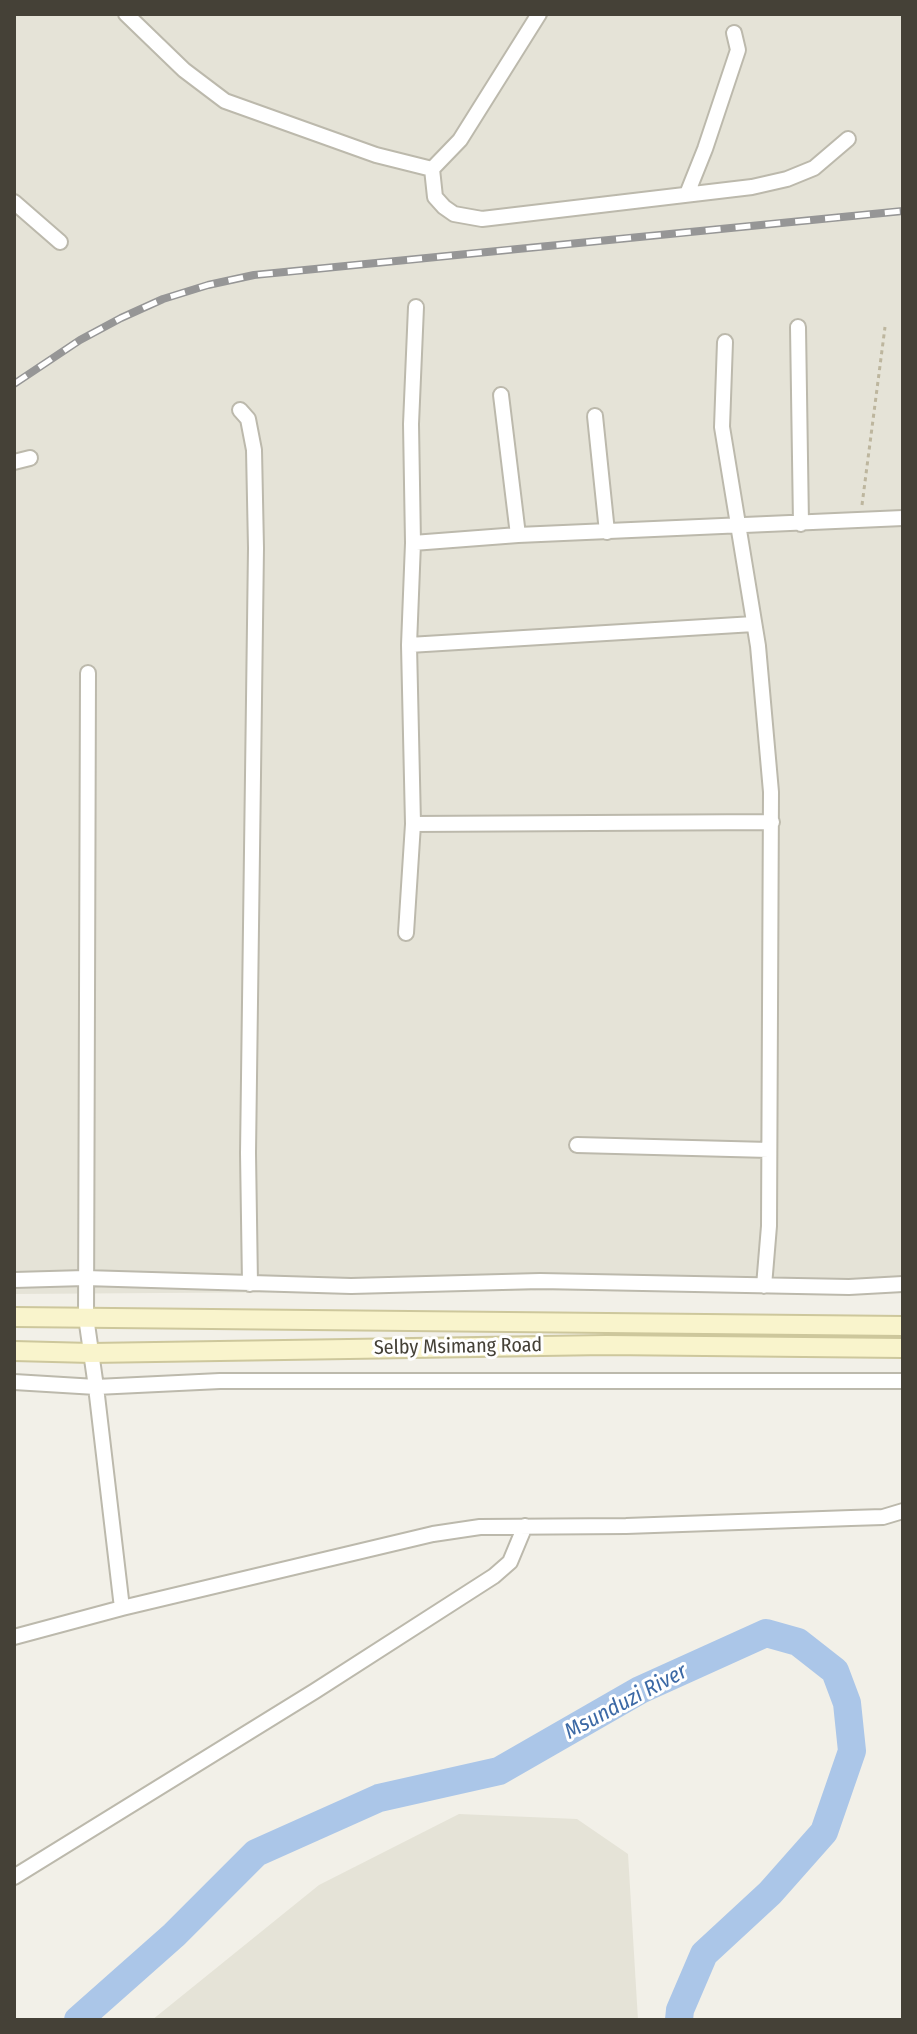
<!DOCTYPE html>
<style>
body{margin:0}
#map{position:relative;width:917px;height:2034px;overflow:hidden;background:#f2f0e8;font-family:"Fira Sans Condensed",sans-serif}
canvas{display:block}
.frame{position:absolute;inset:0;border:16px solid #454137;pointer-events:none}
</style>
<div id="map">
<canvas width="917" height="2034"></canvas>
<div class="frame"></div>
</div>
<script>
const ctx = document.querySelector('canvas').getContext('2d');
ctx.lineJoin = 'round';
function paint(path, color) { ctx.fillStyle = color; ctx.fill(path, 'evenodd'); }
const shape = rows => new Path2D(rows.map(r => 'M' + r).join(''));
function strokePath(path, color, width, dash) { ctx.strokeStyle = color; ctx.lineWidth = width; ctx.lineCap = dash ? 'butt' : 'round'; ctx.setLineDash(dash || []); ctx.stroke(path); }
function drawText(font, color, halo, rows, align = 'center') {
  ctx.font = font + ' "Fira Sans Condensed",sans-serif'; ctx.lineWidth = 6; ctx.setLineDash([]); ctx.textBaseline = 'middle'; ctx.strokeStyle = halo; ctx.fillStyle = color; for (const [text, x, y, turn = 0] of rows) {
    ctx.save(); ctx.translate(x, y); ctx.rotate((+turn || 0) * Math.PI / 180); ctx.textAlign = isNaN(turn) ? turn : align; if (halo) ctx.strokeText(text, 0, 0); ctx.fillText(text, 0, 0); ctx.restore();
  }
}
paint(shape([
 [14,14,903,14,903,1288,14,1294],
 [459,1814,577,1819,628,1854,638,2020,152,2020,319,1885]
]), '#e5e3d7');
strokePath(shape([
 [78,2020,174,1935,256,1853,379,1798,499,1771,640,1690,766,1633,798,1642,835,1671,847,1703,852,1751,824,1832,770,1893,704,1954,680,2010,679,2020]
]), '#abc6e8', 28);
const minor = shape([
 [126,14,184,70,225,101,376,155,432,169,460,140,539,14],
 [432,169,435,197,444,207,454,214,482,219,752,187,787,179,814,168,848,139],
 [687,194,705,149,738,50,734,33],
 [14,202,60,242],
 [798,327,801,524],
 [725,342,722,427,758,646,771,792,769,1226,764,1286],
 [501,395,518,535],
 [240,410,248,419,254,450,256,548,248,1153,250,1284],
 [595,416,607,532],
 [14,462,30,458],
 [413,543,518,535,903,518],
 [409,645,754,624],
 [88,673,86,1317,96,1387,122,1608],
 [413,824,772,822],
 [406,933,413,824,409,645,413,543,411,424,416,307],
 [577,1145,769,1150],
 [14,1280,85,1278,351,1286,540,1281,849,1287,903,1284],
 [14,1382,96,1387,220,1381,903,1381],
 [14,1637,122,1608,433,1534,480,1527,626,1526,851,1518,883,1517,903,1511],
 [14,1877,315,1691,494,1576,510,1562,525,1526]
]);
const secondary = shape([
 [14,1317,903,1326],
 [14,1351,91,1353,606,1345,903,1348]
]);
strokePath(minor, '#bcb9ac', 18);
strokePath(secondary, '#cdc79c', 22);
strokePath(shape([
 [862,505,885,327]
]), '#bdb69e', 3, [4, 4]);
strokePath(minor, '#fff', 14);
strokePath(secondary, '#f9f4cc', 18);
const rail = shape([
 [14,384,80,340,121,318,163,299,208,285,254,275,903,211]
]);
strokePath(rail, '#969696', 8);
strokePath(rail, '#fff', 5, [15]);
drawText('20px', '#454137', '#fff', [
 ["Selby Msimang Road",458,1347,-1]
]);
drawText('italic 22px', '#3c69a5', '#fff', [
 ["Msunduzi River",626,1702,-28]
]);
</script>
